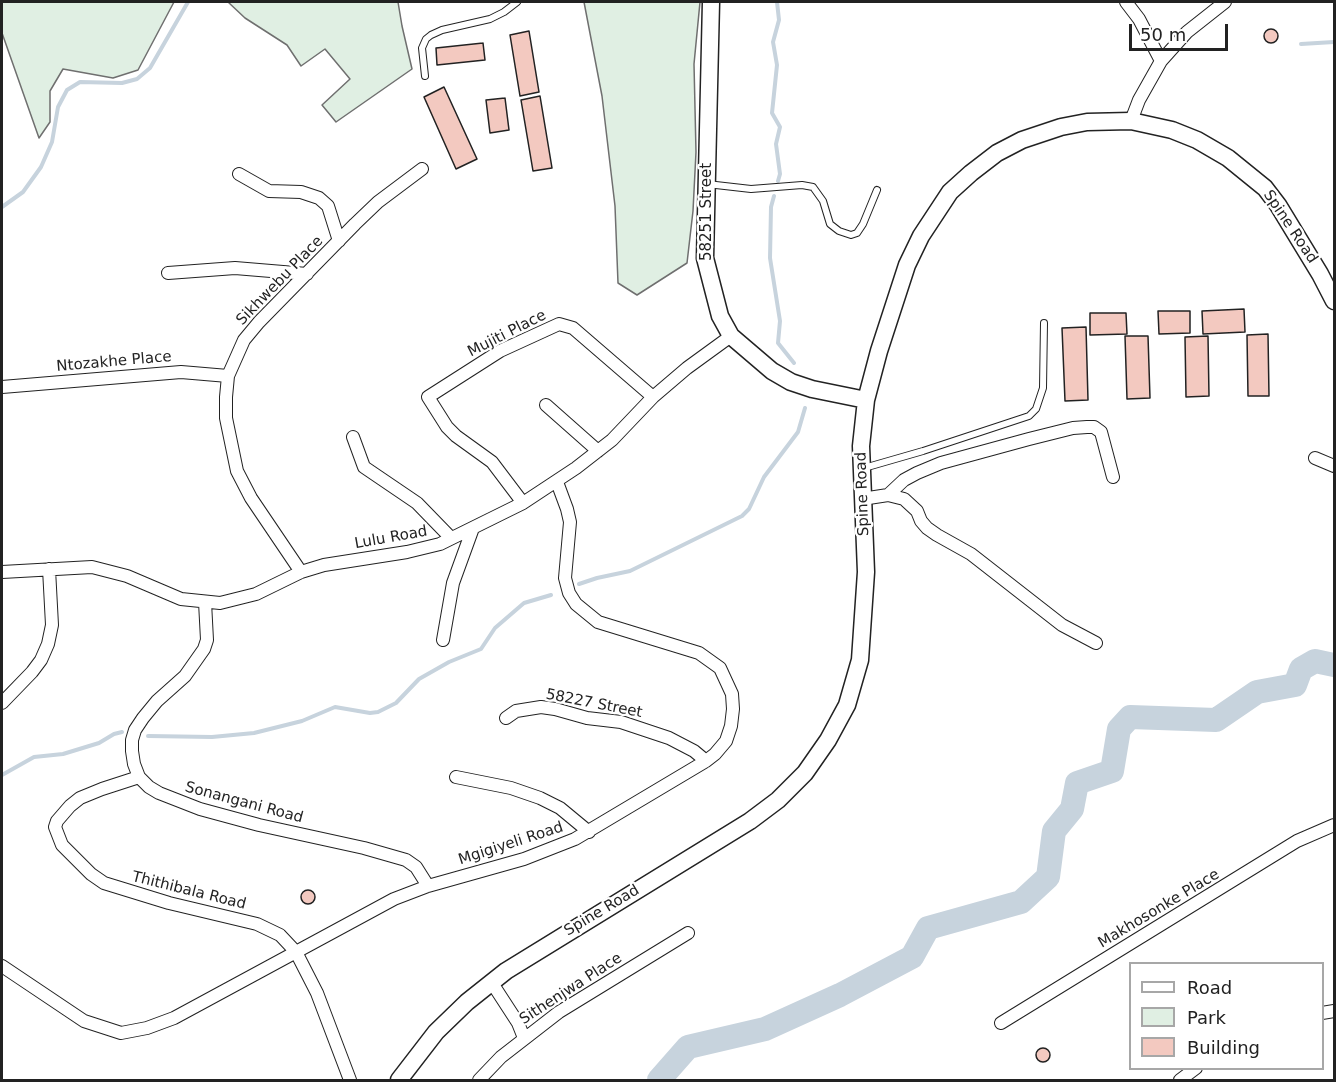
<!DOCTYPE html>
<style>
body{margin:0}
#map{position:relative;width:1336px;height:1082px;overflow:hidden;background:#fff;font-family:"DejaVu Sans",sans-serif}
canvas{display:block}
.frame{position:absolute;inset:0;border:3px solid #222;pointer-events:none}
.legend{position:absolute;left:1129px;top:962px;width:195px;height:108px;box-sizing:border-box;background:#fff;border:2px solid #a7a7a7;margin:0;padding:8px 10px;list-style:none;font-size:18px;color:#222}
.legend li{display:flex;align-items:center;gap:12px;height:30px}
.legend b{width:30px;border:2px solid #a7a7a7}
.scale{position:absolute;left:1129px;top:24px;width:99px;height:27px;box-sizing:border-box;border:3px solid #222;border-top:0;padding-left:8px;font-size:18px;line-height:21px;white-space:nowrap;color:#222;-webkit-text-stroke:4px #fff;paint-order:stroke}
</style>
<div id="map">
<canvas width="1336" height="1082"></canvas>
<div class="frame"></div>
<ul class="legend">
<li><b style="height:8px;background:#fff"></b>Road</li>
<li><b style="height:16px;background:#e0efe3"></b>Park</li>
<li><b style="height:16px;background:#f3c9c0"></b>Building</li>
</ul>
<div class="scale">50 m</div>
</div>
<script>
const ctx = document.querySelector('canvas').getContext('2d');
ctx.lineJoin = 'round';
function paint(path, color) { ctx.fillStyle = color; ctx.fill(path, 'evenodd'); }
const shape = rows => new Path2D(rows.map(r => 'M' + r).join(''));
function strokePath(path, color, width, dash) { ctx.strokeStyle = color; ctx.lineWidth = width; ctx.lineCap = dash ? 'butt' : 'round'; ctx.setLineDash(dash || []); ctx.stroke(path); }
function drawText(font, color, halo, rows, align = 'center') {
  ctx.font = font + ' "DejaVu Sans",sans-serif'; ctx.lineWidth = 4.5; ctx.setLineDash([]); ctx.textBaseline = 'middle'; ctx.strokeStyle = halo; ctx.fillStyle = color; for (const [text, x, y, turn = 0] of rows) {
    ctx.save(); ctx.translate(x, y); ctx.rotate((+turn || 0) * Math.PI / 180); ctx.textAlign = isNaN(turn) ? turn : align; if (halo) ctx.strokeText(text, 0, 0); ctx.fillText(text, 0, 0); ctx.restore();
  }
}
const green = shape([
 [2,2,174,2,138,70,113,78,63,69,50,91,50,122,39,138,2,33,2,2],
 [228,2,398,2,402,26,412,69,336,122,322,105,350,79,325,49,301,66,287,45,245,18,228,2],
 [584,2,700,2,694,64,696,152,693,211,687,263,637,295,618,283,615,206,602,96,584,2]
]);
paint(green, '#e0efe3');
strokePath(green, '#6f6f6f', 1.5);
strokePath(shape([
 [777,2,779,20,773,42,777,65,772,113,780,127,776,144,780,174,778,181],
 [1301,44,1334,42],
 [774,196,771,207,770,258,780,321,778,343,794,363],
 [2,207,23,192,41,167,52,142,58,107,67,90,80,82,122,83,137,79,150,68,188,2],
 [579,584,597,578,630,571,742,516,749,509,764,477,798,432,805,408],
 [148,736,212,737,254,733,302,721,335,707,370,713,378,712,396,703,419,679,449,662,481,649,495,628,524,603,551,595],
 [2,775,34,757,63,754,99,743,114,734,122,732]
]), '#c7d3dd', 4);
strokePath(shape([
 [659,1080,688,1047,765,1029,840,995,912,957,928,928,1021,902,1048,877,1054,831,1072,809,1077,783,1112,771,1119,729,1130,717,1216,720,1257,692,1295,685,1301,669,1315,661,1334,665]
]), '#c7d3dd', 24);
const building = shape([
 '1264 36a7 7 0 1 1 14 0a7 7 0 1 1-14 0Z',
 [529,31,539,92,520,96,510,35,529,31],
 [483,43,485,60,437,65,436,48,483,43],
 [444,87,477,159,456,169,424,97,444,87],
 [540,96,552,168,533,171,521,100,540,96],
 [505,98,509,130,490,133,486,100,505,98],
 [1244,309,1245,332,1203,334,1202,311,1244,309],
 [1158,311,1190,311,1190,333,1159,334,1158,311],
 [1090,313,1126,313,1127,334,1090,335,1090,313],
 [1086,327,1088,400,1065,401,1062,328,1086,327],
 [1268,334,1269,396,1248,396,1247,335,1268,334],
 [1125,336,1148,336,1150,398,1127,399,1125,336],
 [1208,336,1209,396,1186,397,1185,337,1208,336],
 '301 897a7 7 0 1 1 14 0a7 7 0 1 1-14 0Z',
 '1036 1055a7 7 0 1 1 14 0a7 7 0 1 1-14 0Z'
]);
paint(building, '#f3c9c0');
strokePath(building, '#222', 1.5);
const lane = shape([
 [425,76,422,48,426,39,431,35,442,30,490,19,504,12,517,2],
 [707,184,751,189,802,185,813,187,823,201,830,224,839,231,851,235,857,233,863,224,877,190],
 [864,468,923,451,1029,416,1036,409,1043,388,1044,323]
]);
const street = shape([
 [1126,2,1139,19,1161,61],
 [1131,121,1139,100,1161,61,1187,32,1225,2],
 [239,174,269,191,301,192,319,198,328,206,339,241],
 [168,273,235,268,307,274],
 [2,387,181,372,228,376],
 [546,405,598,451],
 [353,437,364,467,417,503,451,538],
 [1315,458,1334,466],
 [888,495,904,480,917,473,941,463,1029,439,1073,428,1087,427,1094,427,1101,432,1113,477],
 [862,499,888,495,904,499,917,511,921,521,927,528,937,535,971,554,1062,625,1096,643],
 [523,503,492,462,456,436,447,427,428,397,500,351,559,324,573,328,653,397],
 [2,572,92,567,127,576,181,599,220,603,256,594,301,572,324,565,407,552,440,544,523,503,576,468,612,440,653,397,687,368,731,336],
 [301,572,251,498,237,471,226,418,226,397,228,376,244,340,259,322,355,224,378,202,422,169],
 [205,602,207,640,204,649,185,676,157,701,143,718,135,730,132,740,132,751,134,764,139,777,149,787,159,793,200,809,259,825,364,848,406,860,416,867,428,886],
 [443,640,453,583,473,528],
 [2,703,32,672,41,660,48,644,52,625,49,569],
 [506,718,516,711,541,707,555,709,587,718,621,722,669,738,694,751,706,761],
 [139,777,102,789,80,798,70,806,57,821,55,827,62,845,91,874,104,883,169,903,257,924,280,935,296,952,317,993,350,1080],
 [456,777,511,788,540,798,560,808,589,832],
 [2,966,84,1021,121,1033,147,1028,174,1018,394,899,428,886,524,859,575,839,706,761,715,754,726,741,731,726,733,709,732,694,720,668,699,653,598,622,576,604,569,593,565,578,570,522,567,509,557,482],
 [492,983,518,1023,524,1038],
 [1322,1013,1334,1011],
 [1001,1023,1297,841,1334,825],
 [479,1080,501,1057,559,1012,688,933],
 [1180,1080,1196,1068]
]);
const secondary = shape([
 [711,2,705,258,720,316,731,336,772,371,791,382,812,389,866,400],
 [399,1080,436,1032,467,1002,506,971,750,821,778,800,805,773,828,740,847,705,860,660,866,572,861,446,866,400,879,351,907,265,921,236,950,192,971,173,997,153,1022,140,1061,127,1087,122,1131,121,1172,130,1197,140,1228,158,1265,188,1278,205,1320,274,1334,301]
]);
strokePath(lane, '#222', 8);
strokePath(street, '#222', 14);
strokePath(secondary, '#222', 19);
strokePath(lane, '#fff', 6);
strokePath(street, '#fff', 12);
strokePath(secondary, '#fff', 16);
drawText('15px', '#222', '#fff', [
 ["58251 Street",707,212,-90],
 ["Spine Road",1290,227,56],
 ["Sikhwebu Place",280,281,-46],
 ["Mujiti Place",507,334,-27],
 ["Ntozakhe Place",114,362,-5],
 ["Spine Road",863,494,-92],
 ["Lulu Road",391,538,-10],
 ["58227 Street",594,704,11],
 ["Sonangani Road",244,803,15],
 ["Mgigiyeli Road",511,844,-18],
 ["Thithibala Road",189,891,14],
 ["Makhosonke Place",1159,909,-31],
 ["Spine Road",602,911,-31],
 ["Sithenjwa Place",571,989,-33]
]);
</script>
